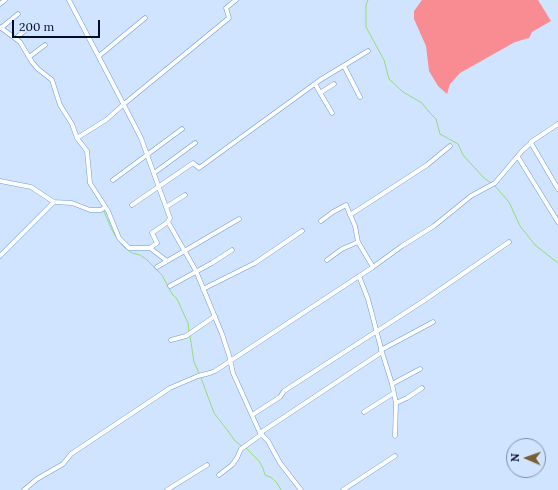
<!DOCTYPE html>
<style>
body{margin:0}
#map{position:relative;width:558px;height:490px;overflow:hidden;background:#d1e4ff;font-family:Lora,serif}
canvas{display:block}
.north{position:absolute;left:506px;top:438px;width:40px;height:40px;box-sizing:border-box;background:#d1e4ff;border:1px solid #7e8ea7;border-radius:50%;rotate:272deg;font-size:11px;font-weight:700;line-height:16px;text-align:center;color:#010d24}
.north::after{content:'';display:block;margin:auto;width:14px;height:18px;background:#7b5e32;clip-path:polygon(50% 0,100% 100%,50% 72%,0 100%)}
.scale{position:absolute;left:12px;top:20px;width:88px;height:18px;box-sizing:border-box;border:2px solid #010d24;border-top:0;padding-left:5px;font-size:12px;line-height:14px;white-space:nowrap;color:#010d24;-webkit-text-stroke:3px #d1e4ff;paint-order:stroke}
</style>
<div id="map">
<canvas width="558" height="490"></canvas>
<div class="north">N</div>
<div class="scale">200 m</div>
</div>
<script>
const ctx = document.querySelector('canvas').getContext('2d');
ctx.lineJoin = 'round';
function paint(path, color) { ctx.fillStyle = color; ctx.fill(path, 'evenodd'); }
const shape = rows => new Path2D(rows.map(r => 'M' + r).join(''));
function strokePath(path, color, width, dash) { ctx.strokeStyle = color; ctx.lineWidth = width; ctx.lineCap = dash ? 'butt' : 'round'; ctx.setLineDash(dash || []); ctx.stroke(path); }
paint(shape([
 [422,0,538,0,551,21,532,32,529,38,515,42,460,73,450,84,447,94,438,86,429,71,426,46,414,19,414,11]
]), '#f88c92');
strokePath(shape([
 [368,0,366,5,366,27,384,60,389,79,403,92,422,103,429,112,436,119,440,134,458,144,463,155,484,178,491,183],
 [88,183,99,201],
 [495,186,509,202,520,226,535,245,558,263],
 [103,209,111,228,116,237],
 [118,240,125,248,132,253,140,255,146,259,162,275,172,294,177,299,188,323,189,331],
 [190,336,194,362,200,375],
 [201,378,214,413,228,431,235,441,243,447],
 [246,448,259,461,263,468,265,475,272,478,277,483,281,490]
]), '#94dc73', 1);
const minor = shape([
 [69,0,125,107,141,138,166,207,170,218,168,222,196,271,222,334,229,355,233,373,260,433,268,441,280,463,301,490],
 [0,4,5,0],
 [0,27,20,42,32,62,38,69,52,80,60,105,72,124,77,138,87,151,90,183,108,211,119,238,129,248,150,248,167,261],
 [1,28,18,14],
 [16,38,28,28],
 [99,56,145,18],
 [29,57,45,45],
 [344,66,360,97],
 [315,84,332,113],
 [320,93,334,84],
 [77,138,106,120,124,104,229,18,226,8,236,0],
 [531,143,558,189],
 [518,157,558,222],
 [154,173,195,143],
 [113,180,182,129],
 [0,181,31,187,54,202,72,203,90,210,101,210,105,207],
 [132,205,193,163,199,168,320,80,368,51],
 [166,207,185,195],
 [350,215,427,165,450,146],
 [321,221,333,212,346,205,355,226,358,242,373,267],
 [150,248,157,243,152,233,168,222],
 [0,256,54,202],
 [327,260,342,249,358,242],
 [157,267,239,219],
 [359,276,368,299,382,352,392,384,396,403,395,436],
 [170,286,212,263,232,250],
 [203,289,255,263,302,231],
 [171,340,186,336,215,316],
 [381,350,433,322],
 [392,384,420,369],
 [396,403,407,398,422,388],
 [364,412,394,393],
 [252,415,280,397,284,391,422,302,509,242],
 [260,433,382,352],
 [219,475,232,465,237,458,241,449,262,434],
 [24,490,37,479,63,464,71,454,170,388,198,376,210,373,215,371,373,267,402,246,434,226,471,196,495,183,522,151,531,143,531,142,558,124],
 [167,490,207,465],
 [343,490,395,456]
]);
strokePath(minor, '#6d9ad8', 5);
strokePath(minor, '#fff', 4);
</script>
